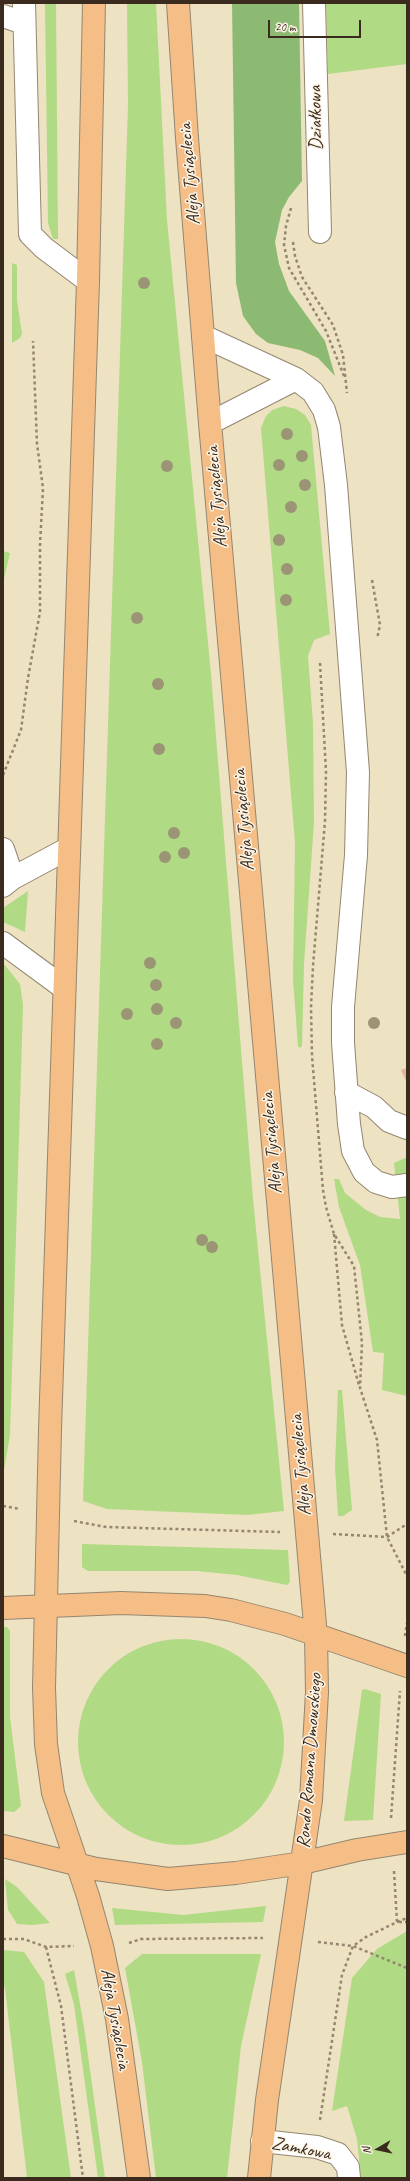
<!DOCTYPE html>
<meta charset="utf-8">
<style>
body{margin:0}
#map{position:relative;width:410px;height:2181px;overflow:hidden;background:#ede2c2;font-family:Caveat,sans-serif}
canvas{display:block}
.frame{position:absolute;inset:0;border:4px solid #3b2a1e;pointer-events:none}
.north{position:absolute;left:358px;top:2129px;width:40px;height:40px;-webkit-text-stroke:3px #fcf5e5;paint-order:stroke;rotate:261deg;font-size:11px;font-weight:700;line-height:16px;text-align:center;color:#3b2a1e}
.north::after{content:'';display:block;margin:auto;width:14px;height:18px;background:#3b2a1e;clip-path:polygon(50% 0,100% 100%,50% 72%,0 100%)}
.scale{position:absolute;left:268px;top:20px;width:93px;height:18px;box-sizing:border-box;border:2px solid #3b2a1e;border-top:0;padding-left:5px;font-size:12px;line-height:14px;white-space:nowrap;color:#3b2a1e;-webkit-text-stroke:3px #fcf5e5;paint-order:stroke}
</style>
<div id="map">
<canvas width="410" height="2181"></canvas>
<div class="frame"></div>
<div class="north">N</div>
<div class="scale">20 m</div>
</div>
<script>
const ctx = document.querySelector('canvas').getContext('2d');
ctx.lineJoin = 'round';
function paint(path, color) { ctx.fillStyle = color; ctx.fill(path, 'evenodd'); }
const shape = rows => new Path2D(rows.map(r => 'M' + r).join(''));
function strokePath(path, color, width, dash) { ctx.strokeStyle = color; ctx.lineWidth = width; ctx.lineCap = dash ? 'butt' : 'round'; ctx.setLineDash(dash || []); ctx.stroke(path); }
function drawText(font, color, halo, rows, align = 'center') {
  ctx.font = font + ' Caveat,sans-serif'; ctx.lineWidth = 3; ctx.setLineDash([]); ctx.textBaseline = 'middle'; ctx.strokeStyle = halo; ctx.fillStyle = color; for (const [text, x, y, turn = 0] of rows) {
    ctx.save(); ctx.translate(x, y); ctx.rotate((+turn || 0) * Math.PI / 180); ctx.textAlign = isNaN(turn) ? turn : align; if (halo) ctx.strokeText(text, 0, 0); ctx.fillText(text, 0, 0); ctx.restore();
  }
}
paint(shape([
 [45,3,56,3,58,239,53,239,48,223],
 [127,3,156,3,167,220,211,674,253,1199,284,1511,247,1515,107,1509,83,1501,128,105],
 [326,3,407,3,407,64,328,74],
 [12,263,17,265,17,300,22,334,20,338,12,343],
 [284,406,296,409,305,415,311,425,330,634,314,640,308,656,313,723,314,822,304,964,302,1046,300,1048,298,1046,293,979,295,843,261,428,266,416,272,410],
 [3,551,10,553,3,583],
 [28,891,25,932,3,922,3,908],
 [3,963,20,984,23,1005,10,1435,3,1476],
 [407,1157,407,1396,382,1390,384,1353,373,1352,360,1265,339,1207,334,1179,339,1179,345,1193,366,1210,380,1217,400,1219,394,1163],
 [338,1390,342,1390,352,1510,343,1516,338,1516,335,1467],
 [82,1544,288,1550,290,1582,287,1585,237,1575,197,1571,88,1571,82,1567],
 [3,1627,7,1627,10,1631,10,1717,21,1806,14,1812,3,1811],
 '78 1742a103 103 0 1 1 206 0a103 103 0 1 1-206 0Z',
 [365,1689,381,1694,373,1820,344,1821,362,1690],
 [5,1879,17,1887,50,1923,32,1925,17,1924,8,1910],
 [266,1906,263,1922,115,1925,112,1908,183,1915],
 [407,1931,407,2178,361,2178,357,2139,347,2106,332,2111,352,1978,377,1949],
 [3,1950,24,1952,44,1982,71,2178,27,2178,5,1988,3,1984],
 [142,1954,261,1954,241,2046,227,2178,156,2178,142,2062,125,1968],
 [74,1970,84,2027,105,2178,98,2178,74,2004,65,1974]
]), '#b1da84');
paint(shape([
 [232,3,299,3,302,181,289,197,282,210,275,242,279,264,289,291,325,341,335,376,318,358,300,350,268,343,256,334,243,316,236,283]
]), '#8cba72');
paint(shape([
 [407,1068,407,1083,401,1070]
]), '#e0b499');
const minor = shape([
 [24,3,30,234,44,248,88,281],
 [314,3,320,232],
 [3,16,24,23],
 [203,336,296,379,313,392,324,410,329,427,336,485,358,772,356,855,343,1007,343,1043,349,1124,353,1151,364,1172,376,1182,392,1187,407,1185],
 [210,423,296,379],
 [3,849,13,878],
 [3,886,13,878,69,848],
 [3,943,64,988],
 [346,1092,374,1107,389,1121,407,1128],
 [262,2141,317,2147,338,2154,348,2167,349,2178]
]);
const major = shape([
 [94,3,88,281,50,1429,44,1688,46,1744,53,1793,88,1896,102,1946,117,2019,139,2178],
 [178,3,187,138,210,423,316,1636,317,1692,311,1800,267,2100,259,2178],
 [3,1608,121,1603,205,1606,231,1610,285,1624,407,1666],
 [3,1846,96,1869,168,1879,236,1873,302,1863,357,1850,407,1842]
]);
strokePath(minor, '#948670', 24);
strokePath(major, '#948670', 24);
strokePath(shape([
 [291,208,286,226,284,245,289,268,326,331,344,376],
 [293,242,295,256,302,277,333,325,343,355,347,393],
 [372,580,380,625,377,639],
 [320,663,326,771,325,821,313,966,311,1007,312,1056,323,1190,326,1207,334,1234,354,1266,362,1343,360,1388,377,1440,387,1537,407,1576],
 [3,775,21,730,28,678,40,612,40,545,43,488,37,444,33,341],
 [334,1234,342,1325,359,1385],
 [3,1506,20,1509],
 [74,1521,106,1527,280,1532],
 [333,1534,387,1537,407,1524],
 [405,1636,407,1623],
 [391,1818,400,1691],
 [397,1922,407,1918],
 [399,1922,407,1922],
 [3,1939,24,1939,46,1947,74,1946],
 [318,1942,353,1946,407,1968],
 [129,1943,141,1939,263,1938],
 [46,1947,61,2006,83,2178],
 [320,2120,342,1975,353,1946,366,1937,397,1922,394,1871]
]), '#948670', 2.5, [3, 3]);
strokePath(minor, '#fff', 22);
strokePath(major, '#f6be87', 22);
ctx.fillStyle = '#9b9576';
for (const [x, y] of [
 [144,283],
 [287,434],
 [302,456],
 [279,465],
 [167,466],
 [305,485],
 [291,507],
 [279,540],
 [287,569],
 [286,600],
 [137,618],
 [158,684],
 [159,749],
 [174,833],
 [184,853],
 [165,857],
 [150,963],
 [156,985],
 [157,1009],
 [127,1014],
 [176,1023],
 [374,1023],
 [157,1044],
 [202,1240],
 [212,1247]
]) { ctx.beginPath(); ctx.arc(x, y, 6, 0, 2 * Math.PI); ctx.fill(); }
drawText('19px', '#3b2a1e', '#fcf5e5', [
 ["Działkowa",316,118,-91],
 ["Aleja Tysiąclecia",190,174,-95],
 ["Aleja Tysiąclecia",217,497,-95],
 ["Aleja Tysiąclecia",244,820,-95],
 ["Aleja Tysiąclecia",272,1143,-95],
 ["Aleja Tysiąclecia",301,1465,-95],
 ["Rondo Romana Dmowskiego",310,1761,-86],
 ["Aleja Tysiąclecia",115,2019,80],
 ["Zamkowa",301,2149,11]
]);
</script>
